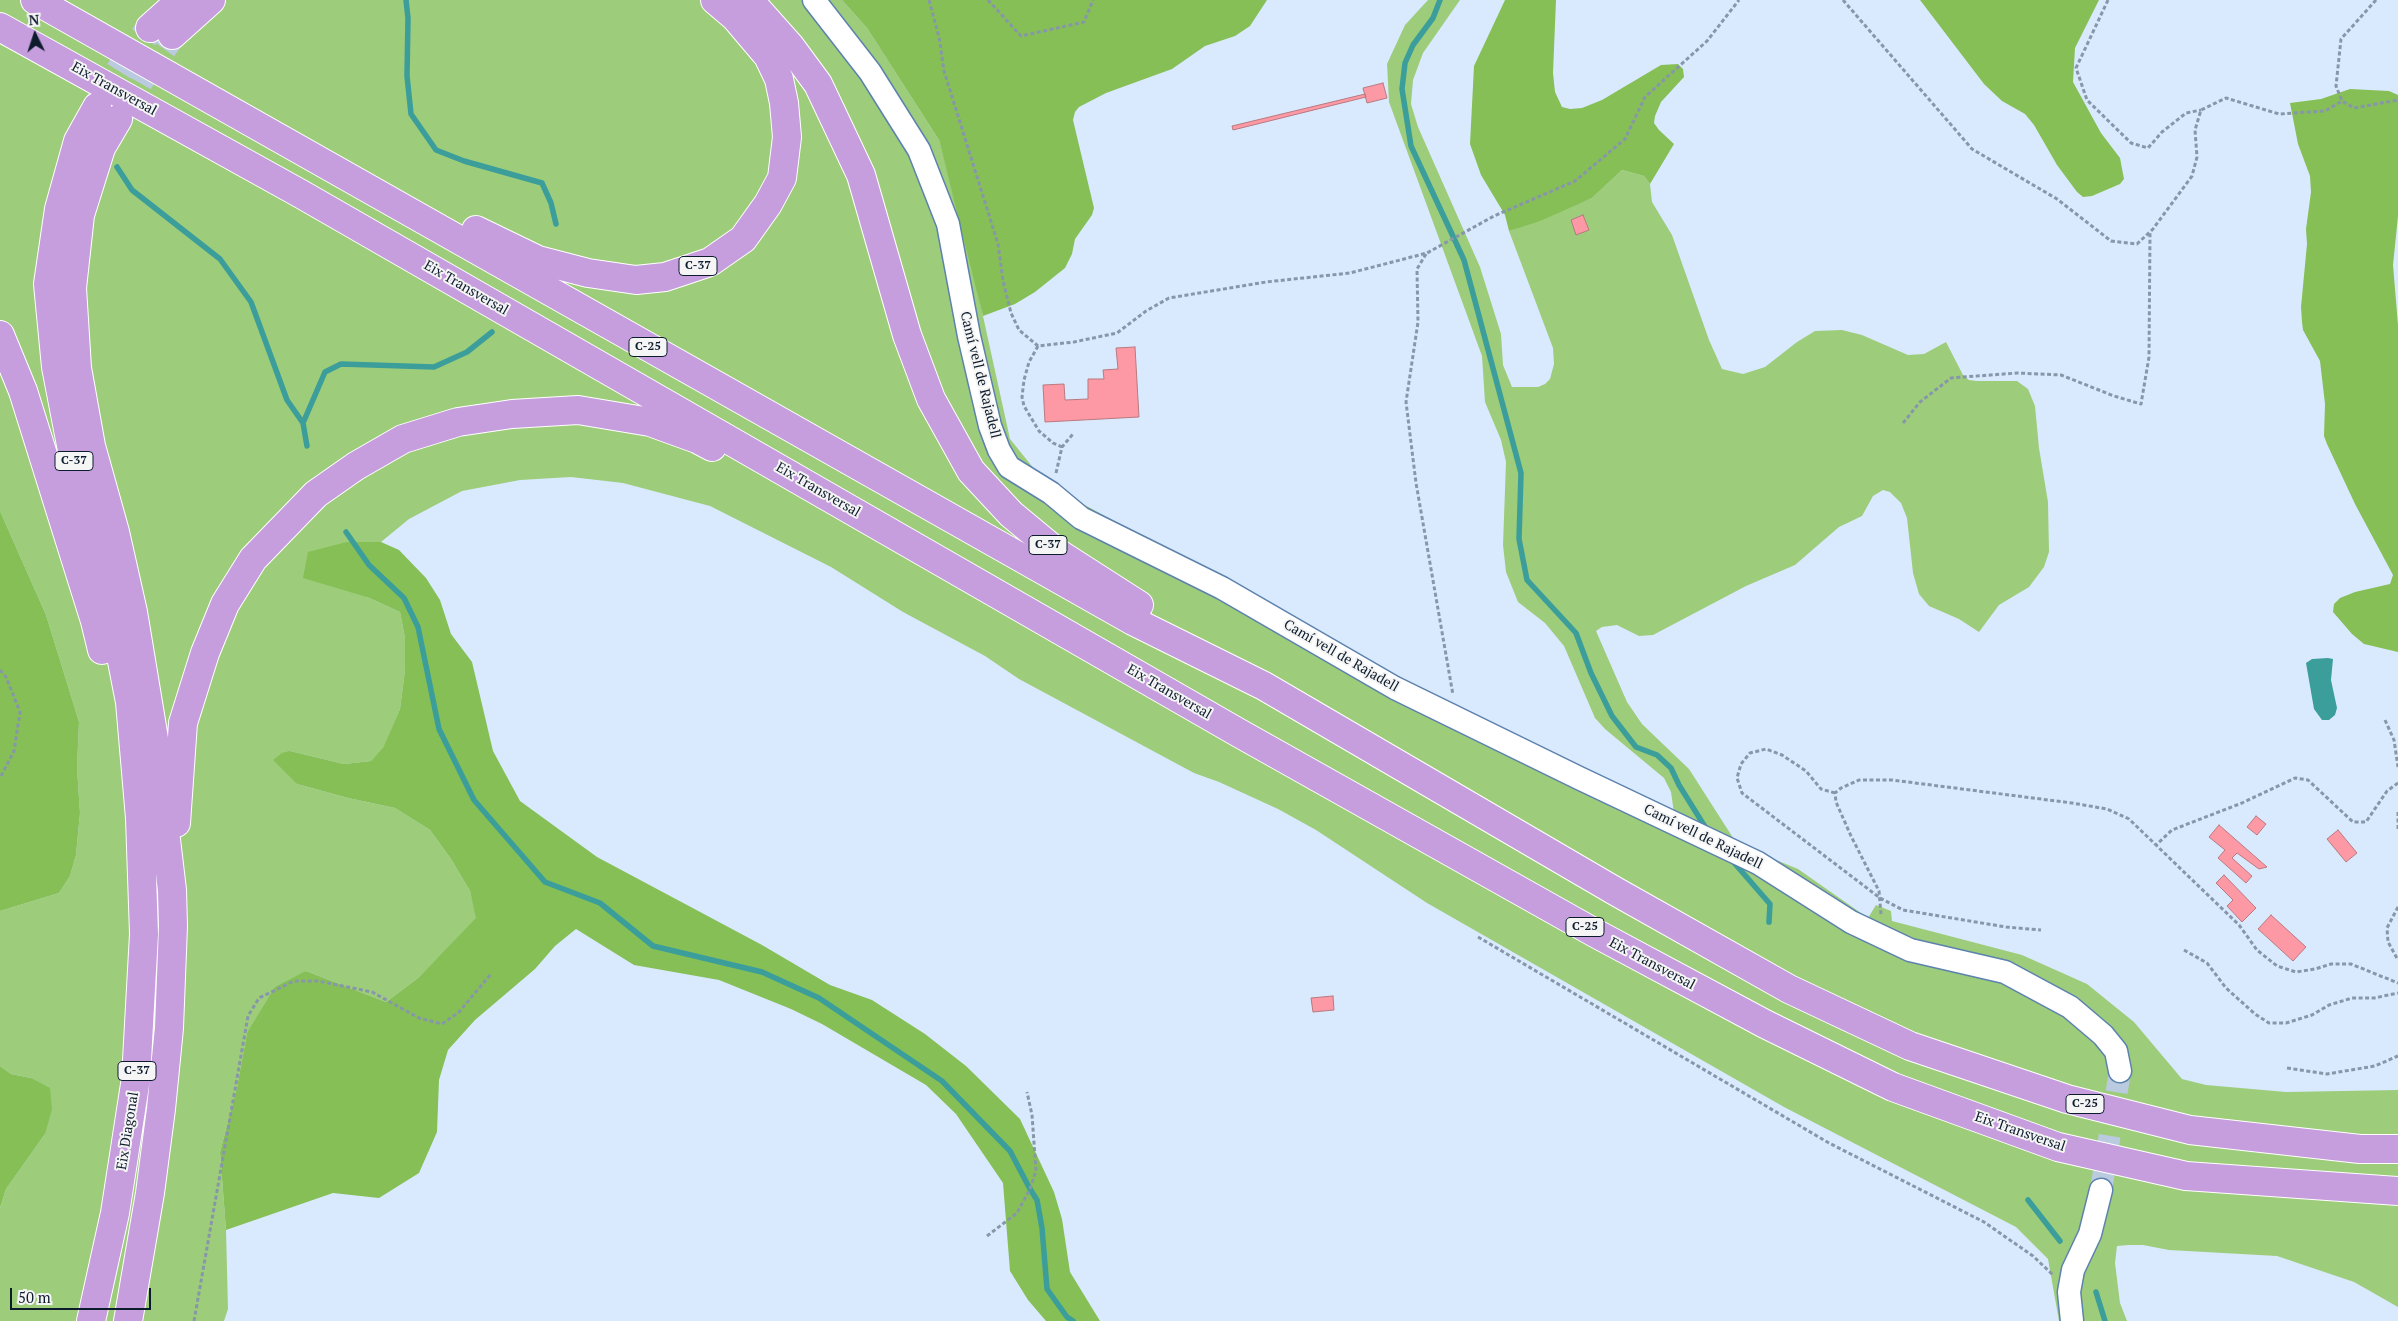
<!DOCTYPE html>
<meta charset="utf-8">
<style>
body{margin:0}
#map{position:relative;width:2398px;height:1321px;overflow:hidden;background:#daeafe;font-family:"PT Serif",serif}
canvas{display:block}
.north{position:absolute;left:10px;top:10px;width:50px;height:50px;-webkit-text-stroke:4px #f5f5f5;paint-order:stroke;rotate:356deg;font-size:14px;font-weight:700;line-height:20px;text-align:center;color:#0d1c2d}
.north::after{content:'';display:block;margin:auto;width:18px;height:22px;background:#0d1c2d;clip-path:polygon(50% 0,100% 100%,50% 72%,0 100%)}
.scale{position:absolute;left:10px;top:1288px;width:141px;height:22px;box-sizing:border-box;border:2px solid #0d1c2d;border-top:0;padding-left:6px;font-size:15px;line-height:18px;white-space:nowrap;color:#0d1c2d;-webkit-text-stroke:4px #f5f5f5;paint-order:stroke}
</style>
<div id="map">
<canvas width="2398" height="1321"></canvas>
<div class="north">N</div>
<div class="scale">50 m</div>
</div>
<script>
const ctx = document.querySelector('canvas').getContext('2d');
ctx.lineJoin = 'round';
function paint(path, color) { ctx.fillStyle = color; ctx.fill(path, 'evenodd'); }
const shape = rows => new Path2D(rows.map(r => 'M' + r).join(''));
function strokePath(path, color, width, dash) { ctx.strokeStyle = color; ctx.lineWidth = width; ctx.lineCap = dash ? 'butt' : 'round'; ctx.setLineDash(dash || []); ctx.stroke(path); }
function drawText(font, color, halo, rows, align = 'center') {
  ctx.font = font + ' "PT Serif",serif'; ctx.lineWidth = 4; ctx.setLineDash([]); ctx.textBaseline = 'middle'; ctx.strokeStyle = halo; ctx.fillStyle = color; for (const [text, x, y, turn = 0] of rows) {
    ctx.save(); ctx.translate(x, y); ctx.rotate((+turn || 0) * Math.PI / 180); ctx.textAlign = isNaN(turn) ? turn : align; if (halo) ctx.strokeText(text, 0, 0); ctx.fillText(text, 0, 0); ctx.restore();
  }
}
paint(shape([
 [0,0,842,0,867,28,939,140,972,266,1010,439,1035,470,1081,503,1470,715,1674,813,1671,792,1664,778,1605,729,1595,718,1564,646,1545,623,1518,602,1506,572,1503,545,1506,462,1501,440,1485,402,1482,356,1389,102,1387,64,1405,25,1428,0,1460,0,1423,53,1413,80,1411,104,1418,127,1480,267,1501,334,1503,365,1512,387,1538,387,1545,384,1550,379,1554,364,1553,348,1509,231,1592,198,1622,170,1644,176,1650,184,1652,202,1672,235,1709,340,1722,369,1743,374,1765,367,1797,342,1815,331,1842,330,1862,335,1908,355,1924,354,1946,342,1963,375,1969,380,1977,381,2017,381,2028,389,2035,406,2039,448,2048,502,2049,552,2044,567,2029,587,1999,605,1979,632,1959,619,1929,606,1919,594,1913,573,1907,518,1901,503,1890,492,1883,490,1873,496,1862,516,1839,527,1795,565,1746,586,1653,635,1639,636,1617,625,1602,627,1596,631,1627,702,1642,724,1689,769,1737,844,1798,869,1868,918,1876,905,1891,911,1892,921,2022,955,2087,984,2134,1022,2182,1079,2206,1085,2286,1092,2398,1090,2398,1307,2354,1282,2277,1256,2169,1250,2143,1245,2129,1245,2117,1246,2115,1263,2120,1303,2127,1321,2059,1321,2048,1259,2016,1227,1784,1107,1427,903,1316,830,1278,809,1219,782,1194,773,1019,679,985,656,903,612,831,567,710,506,623,483,571,477,520,480,462,491,409,519,381,542,347,542,367,597,400,612,405,638,405,670,400,709,383,749,371,761,344,764,290,751,297,784,348,798,395,808,430,830,451,859,470,891,477,918,418,978,386,1002,306,971,247,1033,237,1087,220,1152,226,1230,228,1309,224,1321,0,1321,0,1208,6,1189,45,1134,31,1078,11,1074,0,1066,0,911,59,893,70,876,76,855,80,813,77,768,79,722,46,615,0,511]
]), '#9dcc7b');
paint(shape([
 [842,0,1267,0,1250,26,1235,36,1205,46,1172,69,1106,93,1079,107,1075,112,1073,120,1094,208,1092,215,1075,239,1072,254,1065,268,1035,292,1015,304,983,316,939,140,867,28],
 [1505,0,1556,0,1553,73,1555,92,1562,107,1570,109,1582,108,1602,100,1661,65,1678,64,1683,69,1684,77,1661,102,1655,116,1654,123,1659,130,1674,144,1650,184,1644,176,1622,170,1592,198,1540,221,1509,231,1505,215,1481,175,1470,144,1474,66],
 [1920,0,2099,0,2075,48,2073,82,2101,133,2120,158,2124,179,2120,184,2092,196,2083,197,2077,192,2057,165,2034,125,2025,114,2002,101,1984,84],
 [2350,89,2389,91,2398,95,2398,216,2393,265,2398,325,2398,652,2364,644,2352,634,2333,612,2334,604,2340,598,2355,592,2390,584,2393,575,2355,504,2327,444,2324,436,2325,404,2320,361,2303,330,2302,322,2301,307,2307,244,2306,229,2311,192,2310,176,2298,144,2290,103,2321,99],
 [0,511,46,615,79,722,77,768,80,813,76,855,70,876,59,893,0,911],
 [347,542,381,542,399,550,426,578,440,600,451,634,472,662,493,751,520,801,597,857,762,945,830,985,872,1000,925,1034,966,1066,1020,1119,1054,1192,1062,1219,1070,1272,1100,1321,1046,1321,1028,1300,1010,1271,1003,1183,956,1114,926,1085,822,1024,791,1009,719,980,634,965,576,929,555,946,535,969,475,1020,448,1050,439,1080,437,1132,419,1173,379,1198,333,1193,226,1230,220,1152,237,1087,247,1033,275,987,306,971,386,1002,418,978,476,918,470,891,451,859,430,830,395,808,348,798,297,784,273,760,282,753,290,751,344,764,371,761,383,748,400,709,405,670,405,638,400,612,367,597,303,578,308,552],
 [0,1066,11,1074,31,1078,50,1088,52,1109,45,1134,6,1189,0,1208]
]), '#85bf56');
paint(shape([
 [2328,658,2333,659,2331,680,2337,708,2335,715,2329,720,2322,720,2314,709,2306,663,2312,659]
]), '#3b9e9b');
strokePath(shape([
 [406,0,408,18,407,76,411,114,436,150,464,161,542,183,551,203,556,224],
 [1440,0,1433,18,1413,45,1405,63,1402,89,1411,146,1464,260,1521,473,1519,539,1527,580,1576,633,1591,673,1612,716,1636,747,1657,755,1671,768,1679,785,1707,830],
 [117,167,132,190,220,259,251,302,287,400,303,423,307,446],
 [303,423,325,372,341,364,434,367,467,352,492,332],
 [346,532,369,565,404,598,418,627,439,729,474,800,545,882,600,903,653,946,762,972,819,998,942,1081,1010,1151,1030,1189,1037,1200,1042,1228,1047,1289,1067,1317,1073,1321],
 [1730,858,1770,904,1769,922],
 [2028,1200,2060,1241],
 [2096,1292,2105,1321]
]), '#3b9e9b', 5.5);
const building = shape([
 [1383,83,1387,98,1367,103,1363,88,1383,83],
 [1365,94,1366,97,1233,130,1232,126,1365,94],
 [1583,215,1589,230,1576,235,1571,220,1583,215],
 [1135,347,1139,417,1045,422,1043,385,1064,384,1065,400,1088,399,1088,379,1104,379,1103,370,1118,369,1116,348,1135,347],
 [2256,816,2266,824,2257,835,2247,827,2256,816],
 [2219,825,2267,867,2259,869,2237,853,2232,858,2252,876,2246,883,2218,858,2225,850,2209,837,2219,825],
 [2338,830,2357,853,2346,862,2327,839,2338,830],
 [2224,875,2256,908,2242,922,2227,906,2233,900,2216,883,2224,875],
 [2271,915,2306,947,2293,961,2258,929,2271,915],
 [1333,996,1334,1010,1313,1012,1311,998,1333,996]
]);
paint(building, '#fd99a4');
strokePath(building, '#b8797f', 1);
strokePath(shape([
 [2101,1190,2120,1071]
]), '#bbcbdf', 22, [22, 11]);
strokePath(shape([
 [97,107,122,67,150,28],
 [118,119,140,80,172,35]
]), '#bbcbdf', 28, [28, 14]);
const street = shape([
 [814,0,870,72,919,150,948,224,969,336,990,426,999,450,1009,467,1051,493,1081,518,1222,588,1395,688,1579,778,1758,863,1851,922,1910,950,2005,972,2070,1007,2103,1035,2116,1051,2120,1071],
 [2072,1321,2069,1292,2073,1270,2090,1234,2101,1190]
]);
const highway = shape([
 [35,0,1133,621,1264,686,1615,891,1789,989,1910,1046,2067,1099,2190,1130,2360,1149,2398,1149],
 [749,0,790,46,818,84,861,175,907,335,931,399,971,471,1011,514,1058,553,1139,605],
 [0,27,301,194,1239,733,1595,933,1765,1024,1893,1087,2058,1147,2186,1176,2398,1191],
 [150,28,181,0],
 [172,35,211,0],
 [118,119,101,148,80,215,72,288,77,368,91,446,115,532,133,612,154,739,172,890,173,926,169,1028,161,1109,150,1193,128,1321],
 [476,230,538,260,588,273,636,280,665,277,710,262,743,239,768,204,782,178,787,137,784,103,779,79,768,56,735,17,715,0],
 [0,335,23,391,95,621,102,650],
 [176,823,183,723,205,653,225,604,253,559,316,494,356,466,403,439,458,422,512,414,578,410,650,422,697,439,712,447],
 [91,1321,115,1213,136,1078,144,934,140,818,130,702,113,615,72,450,56,367,48,284,59,209,78,141,97,107]
]);
strokePath(street, '#5c82ae', 25);
strokePath(highway, '#fff', 30);
strokePath(shape([
 [929,0,939,37,944,71,998,244,1003,281,1011,313,1019,330,1038,346,1074,342,1117,333,1146,311,1169,298,1266,282,1350,273,1427,253,1494,216,1575,181,1625,139,1645,97,1707,41,1739,0],
 [988,0,1021,36,1084,22,1093,0],
 [1843,0,1972,149,2057,199,2111,241,2137,244,2153,229,2192,176,2197,157,2195,130,2201,110,2226,98,2279,114,2325,111,2342,101],
 [2108,0,2076,68,2087,100,2131,143,2148,148,2162,132,2186,113,2201,110],
 [2376,0,2341,39,2336,86,2342,101,2354,108,2398,100],
 [1426,254,1417,269,1418,322,1406,402,1416,483,1453,695],
 [1038,346,1029,362,1024,380,1022,397,1024,406,1039,431,1053,443,1062,447],
 [1903,423,1920,402,1951,378,2017,373,2061,375,2114,396,2141,404,2149,357,2150,232],
 [1056,473,1062,447,1073,434],
 [0,670,6,677,20,712,14,751,0,778],
 [2385,720,2394,740,2398,767],
 [2398,783,2387,791,2366,822,2353,822,2308,780,2295,778,2242,803,2172,830,2156,845,2239,925,2257,950,2277,966,2296,972,2315,969,2331,964,2351,964,2398,983],
 [1835,793,1821,789,1806,771,1782,755,1766,749,1750,753,1741,764,1737,778,1742,793,1880,898,1903,910,2006,927,2041,930],
 [2398,812,2398,829],
 [2398,907,2387,928,2388,942,2398,960],
 [1881,914,1879,891,1851,836,1836,802,1835,793,1841,788,1859,780,1892,780,2072,803,2107,809,2129,819,2156,845],
 [1478,937,1829,1143,1984,1222,2033,1256,2053,1275],
 [2184,950,2207,963,2226,988,2255,1014,2269,1023,2286,1023,2312,1015,2329,1005,2352,998,2374,998,2398,993],
 [2287,1068,2327,1074,2375,1066,2398,1056],
 [987,1236,1017,1213,1030,1189,1036,1171,1032,1115,1027,1092],
 [194,1321,248,1016,259,998,294,981,318,981,372,992,419,1018,442,1024,459,1012,490,975]
]), '#8797a9', 3, [4, 2.5]);
strokePath(street, '#fff', 22);
strokePath(highway, '#c69ddd', 28);
for (const [x, y, w] of [
 [698,266,38],
 [648,347,38],
 [74,461,38],
 [1048,545,38],
 [1585,927,38],
 [137,1071,38],
 [2085,1104,38]
]) { const box = new Path2D(); box.roundRect(x - w / 2, y - 9.5, w, 19, 4); ctx.fillStyle = '#f5f5f5'; ctx.fill(box); strokePath(box, '#0d1c2d', 1); }
drawText('bold 12px', '#0d1c2d', null, [
 ["C-37",698,266],
 ["C-25",648,347],
 ["C-37",74,461],
 ["C-37",1048,545],
 ["C-25",1585,927],
 ["C-37",137,1071],
 ["C-25",2085,1104]
]);
drawText('14px', '#0d1c2d', '#f5f5f5', [
 ["Eix Transversal",114,89,29],
 ["Eix Transversal",466,288,30],
 ["Camí vell de Rajadell",980,375,76],
 ["Eix Transversal",818,490,30],
 ["Camí vell de Rajadell",1341,656,30],
 ["Eix Transversal",1169,692,30],
 ["Camí vell de Rajadell",1703,837,26],
 ["Eix Transversal",1652,964,28],
 ["Eix Diagonal",128,1131,-81],
 ["Eix Transversal",2020,1132,19]
]);
</script>
